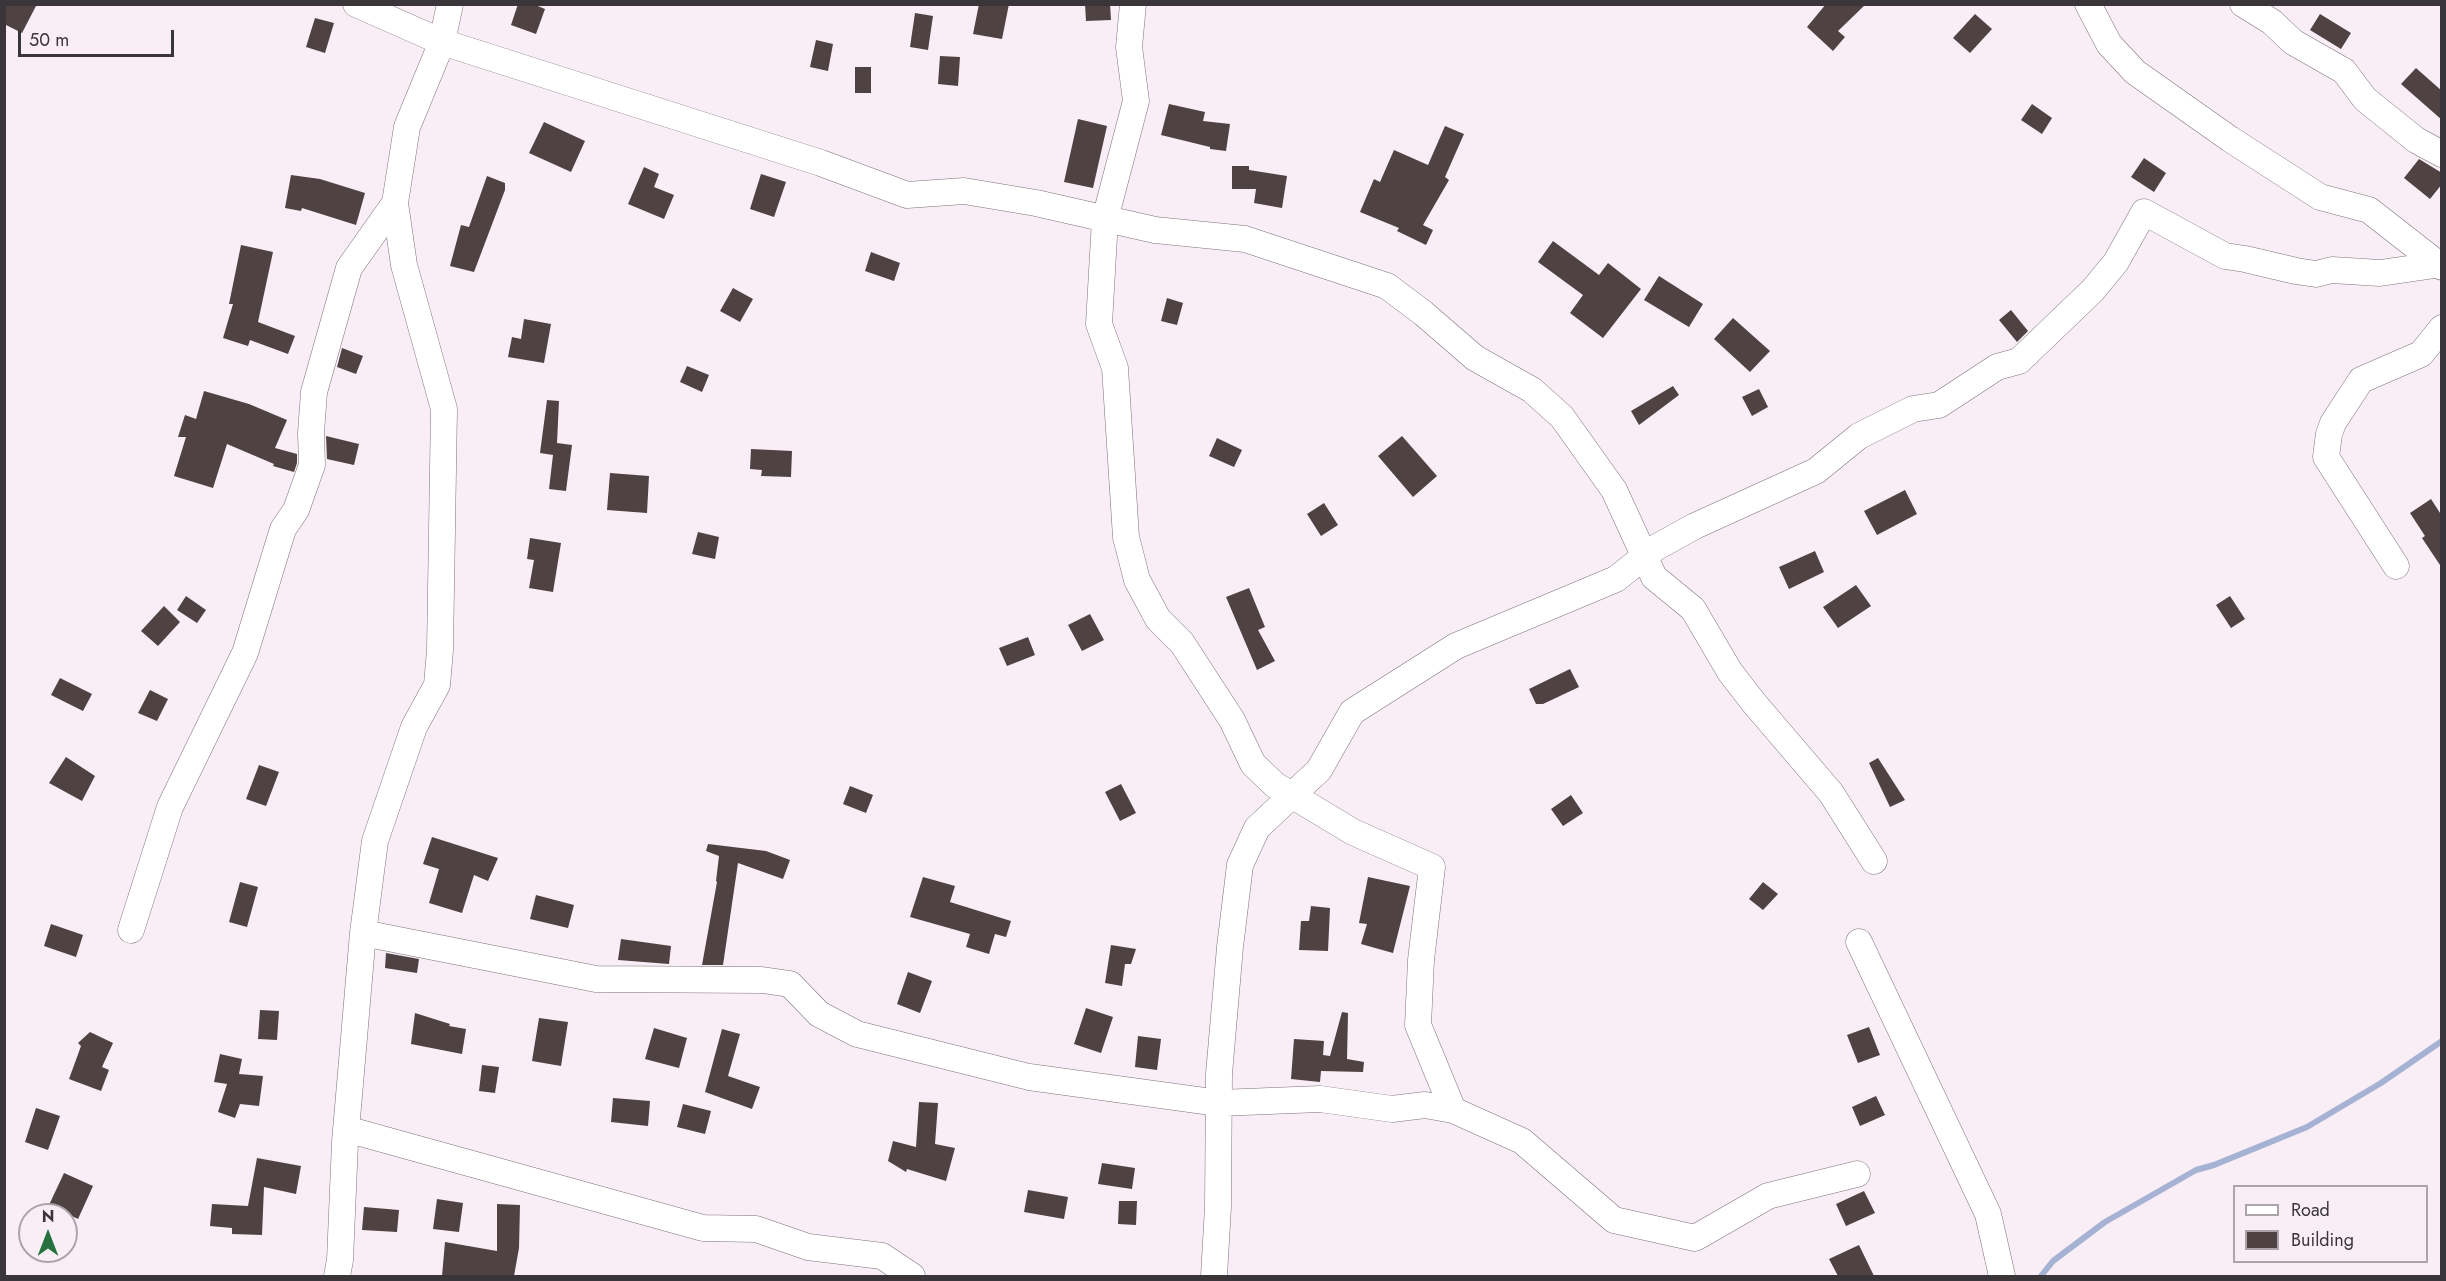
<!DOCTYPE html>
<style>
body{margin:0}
#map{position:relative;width:2446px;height:1281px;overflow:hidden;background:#faeef6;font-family:Jost,sans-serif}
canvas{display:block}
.frame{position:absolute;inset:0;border:6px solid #3a3538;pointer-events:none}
.legend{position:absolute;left:2233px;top:1185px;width:195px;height:78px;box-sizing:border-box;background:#faeef6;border:2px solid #ada4aa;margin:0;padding:8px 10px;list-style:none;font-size:18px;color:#3a3538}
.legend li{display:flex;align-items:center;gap:12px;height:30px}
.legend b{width:30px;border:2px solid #ada4aa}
.north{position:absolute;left:18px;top:1203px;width:60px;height:60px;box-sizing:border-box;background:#faeef6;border:2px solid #ada4aa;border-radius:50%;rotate:0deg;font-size:16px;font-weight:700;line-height:24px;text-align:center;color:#3a3538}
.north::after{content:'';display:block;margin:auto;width:21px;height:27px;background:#27713f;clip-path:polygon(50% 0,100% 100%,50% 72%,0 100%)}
.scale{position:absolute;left:18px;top:30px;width:156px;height:27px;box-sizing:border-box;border:3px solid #3a3538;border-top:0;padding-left:8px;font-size:18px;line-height:21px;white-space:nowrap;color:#3a3538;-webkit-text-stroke:4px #faeef6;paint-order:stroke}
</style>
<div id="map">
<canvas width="2446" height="1281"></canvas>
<div class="frame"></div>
<ul class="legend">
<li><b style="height:8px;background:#fff"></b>Road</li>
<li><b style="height:16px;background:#4e4243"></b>Building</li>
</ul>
<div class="north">N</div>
<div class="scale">50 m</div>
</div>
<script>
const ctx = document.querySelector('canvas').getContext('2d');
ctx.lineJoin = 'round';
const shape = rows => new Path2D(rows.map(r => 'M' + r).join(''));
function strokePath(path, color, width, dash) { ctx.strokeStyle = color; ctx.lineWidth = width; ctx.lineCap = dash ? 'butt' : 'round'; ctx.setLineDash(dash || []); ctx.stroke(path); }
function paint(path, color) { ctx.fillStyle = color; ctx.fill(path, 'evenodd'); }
strokePath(shape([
 [2041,1276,2053,1261,2105,1222,2196,1170,2214,1165,2307,1127,2381,1083,2442,1041]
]), '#a5b2d3', 6);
paint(shape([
 [4,4,37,4,22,33,4,24],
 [518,4,533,4,545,9,536,34,511,25],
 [979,4,1009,4,1002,39,973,34],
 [1085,4,1110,4,1111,20,1086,21],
 [1826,4,1866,4,1838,31,1845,37,1833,51,1807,27],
 [915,13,933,16,928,50,910,47],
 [1975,14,1992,29,1970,53,1953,38],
 [2320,14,2351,33,2341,49,2310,30],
 [315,18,334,23,325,53,306,47],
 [816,40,833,44,828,71,810,67],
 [940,56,960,57,958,86,938,84],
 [855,67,871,67,871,93,855,93],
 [2416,68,2442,91,2442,120,2401,84],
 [1169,104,1205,112,1203,121,1230,124,1226,151,1210,149,1210,147,1161,135],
 [2032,104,2052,118,2042,134,2021,120],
 [1078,119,1107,126,1093,188,1064,182],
 [544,122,585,141,571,172,529,153],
 [1445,126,1464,134,1445,177,1449,180,1423,225,1433,230,1426,245,1397,231,1399,228,1360,212,1374,179,1380,182,1394,150,1428,165],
 [2144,158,2166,173,2154,192,2131,177],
 [2419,159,2442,173,2442,184,2430,199,2404,178],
 [1232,166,1249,166,1249,170,1287,176,1282,208,1254,203,1256,189,1232,189],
 [644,167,659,174,654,187,674,195,664,219,628,204],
 [761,174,786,182,774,217,750,209],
 [291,175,320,179,365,193,356,225,302,208,301,211,285,208],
 [487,176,505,183,505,190,474,272,450,266,461,225,469,227],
 [1553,241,1599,275,1608,263,1641,289,1603,338,1570,313,1583,295,1538,262],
 [241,245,273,252,258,322,295,336,288,354,250,340,248,346,223,338,233,304,229,304],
 [871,252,900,263,894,281,865,271],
 [1659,276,1703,304,1689,327,1644,300],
 [733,288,753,299,740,322,720,311],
 [1167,298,1183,303,1177,325,1161,321],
 [2011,310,2028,331,2017,342,1999,320],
 [1733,318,1770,351,1750,372,1714,339],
 [524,319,551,324,544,363,508,357,512,337,521,339],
 [342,348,363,356,356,374,337,367],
 [687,366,709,375,702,392,680,382],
 [1673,386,1679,395,1639,425,1631,411],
 [1759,389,1768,407,1752,416,1742,397],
 [204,391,249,404,287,420,275,448,297,454,297,463,294,472,273,466,274,464,227,444,213,488,174,476,186,437,178,437,185,415,196,419],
 [547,400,559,401,557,443,572,445,566,491,549,489,553,455,540,453],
 [326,436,359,444,354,465,327,459],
 [1402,436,1437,476,1413,497,1378,456],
 [1217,438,1242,450,1234,467,1209,456],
 [751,449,792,451,791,477,761,476,762,470,750,469],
 [610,473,649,476,647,513,607,510],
 [1905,490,1917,514,1877,535,1864,511],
 [2431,499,2442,516,2442,568,2422,538,2425,536,2410,513],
 [1324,503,1338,525,1321,536,1307,514],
 [698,532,719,537,715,559,692,554],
 [530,538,561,543,553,592,529,588,534,560,527,559],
 [1815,551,1824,572,1789,589,1779,567],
 [1856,585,1871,606,1838,628,1823,607],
 [1249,588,1265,627,1258,630,1275,661,1257,670,1226,597],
 [186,596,206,610,197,623,177,610],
 [2230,596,2245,619,2231,628,2216,605],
 [164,606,180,622,158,646,141,631],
 [1090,614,1104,640,1082,651,1068,625],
 [1028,637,1035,655,1007,666,999,648],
 [1570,669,1579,687,1543,704,1536,704,1529,689],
 [60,678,92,694,83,711,51,695],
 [150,690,168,699,157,721,138,713],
 [66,757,95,776,82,801,49,783],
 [1878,758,1905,800,1890,807,1869,763],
 [259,765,279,772,266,806,246,799],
 [1121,784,1136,813,1120,821,1105,792],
 [850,786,873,795,866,813,843,804],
 [1571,795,1583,813,1563,826,1551,809],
 [432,837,498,858,488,881,474,875,462,913,429,903,439,869,423,864],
 [708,844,766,851,790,860,783,879,738,863,723,965,702,965,717,882,716,881,719,856,706,851],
 [923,877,955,886,950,902,1011,921,1006,937,995,934,989,954,966,947,970,934,910,917],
 [1368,877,1410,886,1393,953,1361,944,1367,924,1359,923],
 [240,882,258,887,247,927,229,922],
 [1763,882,1778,894,1763,910,1749,899],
 [536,895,574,905,568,928,530,919],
 [1311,906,1330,908,1328,951,1299,950,1301,921,1309,921],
 [51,924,83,935,76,957,44,946],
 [621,939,671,946,669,964,618,960],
 [1111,945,1136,949,1131,964,1125,964,1122,986,1105,983],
 [386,953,419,959,417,973,385,968],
 [908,972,932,981,920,1013,897,1004],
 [1086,1008,1113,1017,1101,1053,1074,1044],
 [260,1010,279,1011,277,1040,258,1039],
 [1342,1012,1348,1013,1347,1059,1364,1062,1363,1072,1321,1071,1320,1082,1291,1079,1294,1039,1324,1041,1323,1055,1330,1056],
 [415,1013,450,1024,449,1026,466,1029,462,1054,411,1044],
 [539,1018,568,1022,561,1066,532,1061],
 [1869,1027,1880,1055,1858,1063,1847,1035],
 [654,1028,687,1038,679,1068,645,1059],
 [722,1029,740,1034,728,1076,760,1087,752,1109,705,1092],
 [90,1032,113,1043,102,1067,109,1070,101,1091,69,1079,81,1046,78,1043],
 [1138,1036,1161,1039,1157,1070,1135,1067],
 [220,1054,242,1059,239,1074,263,1076,259,1106,240,1104,235,1118,218,1112,227,1084,214,1082],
 [482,1065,499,1067,495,1093,479,1091],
 [1876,1096,1885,1115,1860,1126,1852,1107],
 [613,1098,650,1101,648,1126,611,1122],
 [919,1102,938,1103,935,1144,955,1148,946,1181,907,1169,906,1172,888,1161,893,1141,916,1147],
 [683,1104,711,1111,705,1134,677,1127],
 [36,1108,60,1116,48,1150,25,1142],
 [257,1158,301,1166,296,1194,264,1187,262,1235,232,1234,232,1228,210,1226,212,1204,248,1206],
 [1102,1163,1135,1168,1132,1189,1098,1184],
 [64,1173,93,1186,78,1219,49,1205],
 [1028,1190,1068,1197,1064,1219,1024,1212],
 [1864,1191,1875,1213,1846,1226,1836,1204],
 [437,1199,463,1203,459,1232,433,1229],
 [1119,1201,1137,1201,1136,1225,1118,1224],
 [497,1204,520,1205,519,1248,514,1276,442,1276,445,1242,497,1251],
 [364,1207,399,1210,397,1232,362,1230],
 [1859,1245,1874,1276,1838,1276,1829,1259]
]), '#4e4243');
const minor = shape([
 [356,4,442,42,821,163,907,195,964,191,1036,203,1155,230,1245,239,1387,286,1423,313,1475,358,1532,390,1562,417,1614,490,1654,577,1693,609,1730,672,1754,703,1831,793,1874,861],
 [1133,4,1129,47,1136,101,1105,219,1099,324,1115,368,1126,537,1137,580,1158,619,1182,643,1232,720,1253,764,1275,785,1353,832,1432,867,1421,960,1418,1025,1453,1110,1522,1141,1614,1220,1695,1238,1768,1196,1857,1174],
 [2088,4,2109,44,2135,72,2230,139,2320,197,2369,210,2442,267],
 [2243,4,2272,22,2293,42,2344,71,2365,99,2416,140,2442,154],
 [2396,566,2326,457,2329,434,2333,423,2361,380,2421,354,2442,328],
 [131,930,170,807,245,653,283,529,296,510,312,465,311,433,314,392,349,268,395,203],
 [363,933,596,979,762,980,790,984,819,1014,857,1034,1029,1077,1219,1103,1320,1099,1392,1109,1425,1105,1453,1110],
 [1859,942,1988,1214,2002,1276],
 [346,1129,703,1228,756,1229,808,1247,882,1256,912,1276],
 [337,1276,340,1260,345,1142,363,933,375,841,414,727,437,685,440,650,444,409,404,265,395,203,407,127,442,42,450,4],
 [1214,1276,1218,1207,1219,1074,1230,947,1240,865,1257,828,1319,770,1352,712,1456,646,1616,579,1655,548,1695,526,1816,471,1859,436,1913,409,1939,405,1997,367,2019,361,2093,290,2116,262,2144,212,2225,256,2245,259,2296,271,2316,274,2332,270,2380,273,2442,264]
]);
strokePath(minor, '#7d7279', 27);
strokePath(minor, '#fff', 26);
</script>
